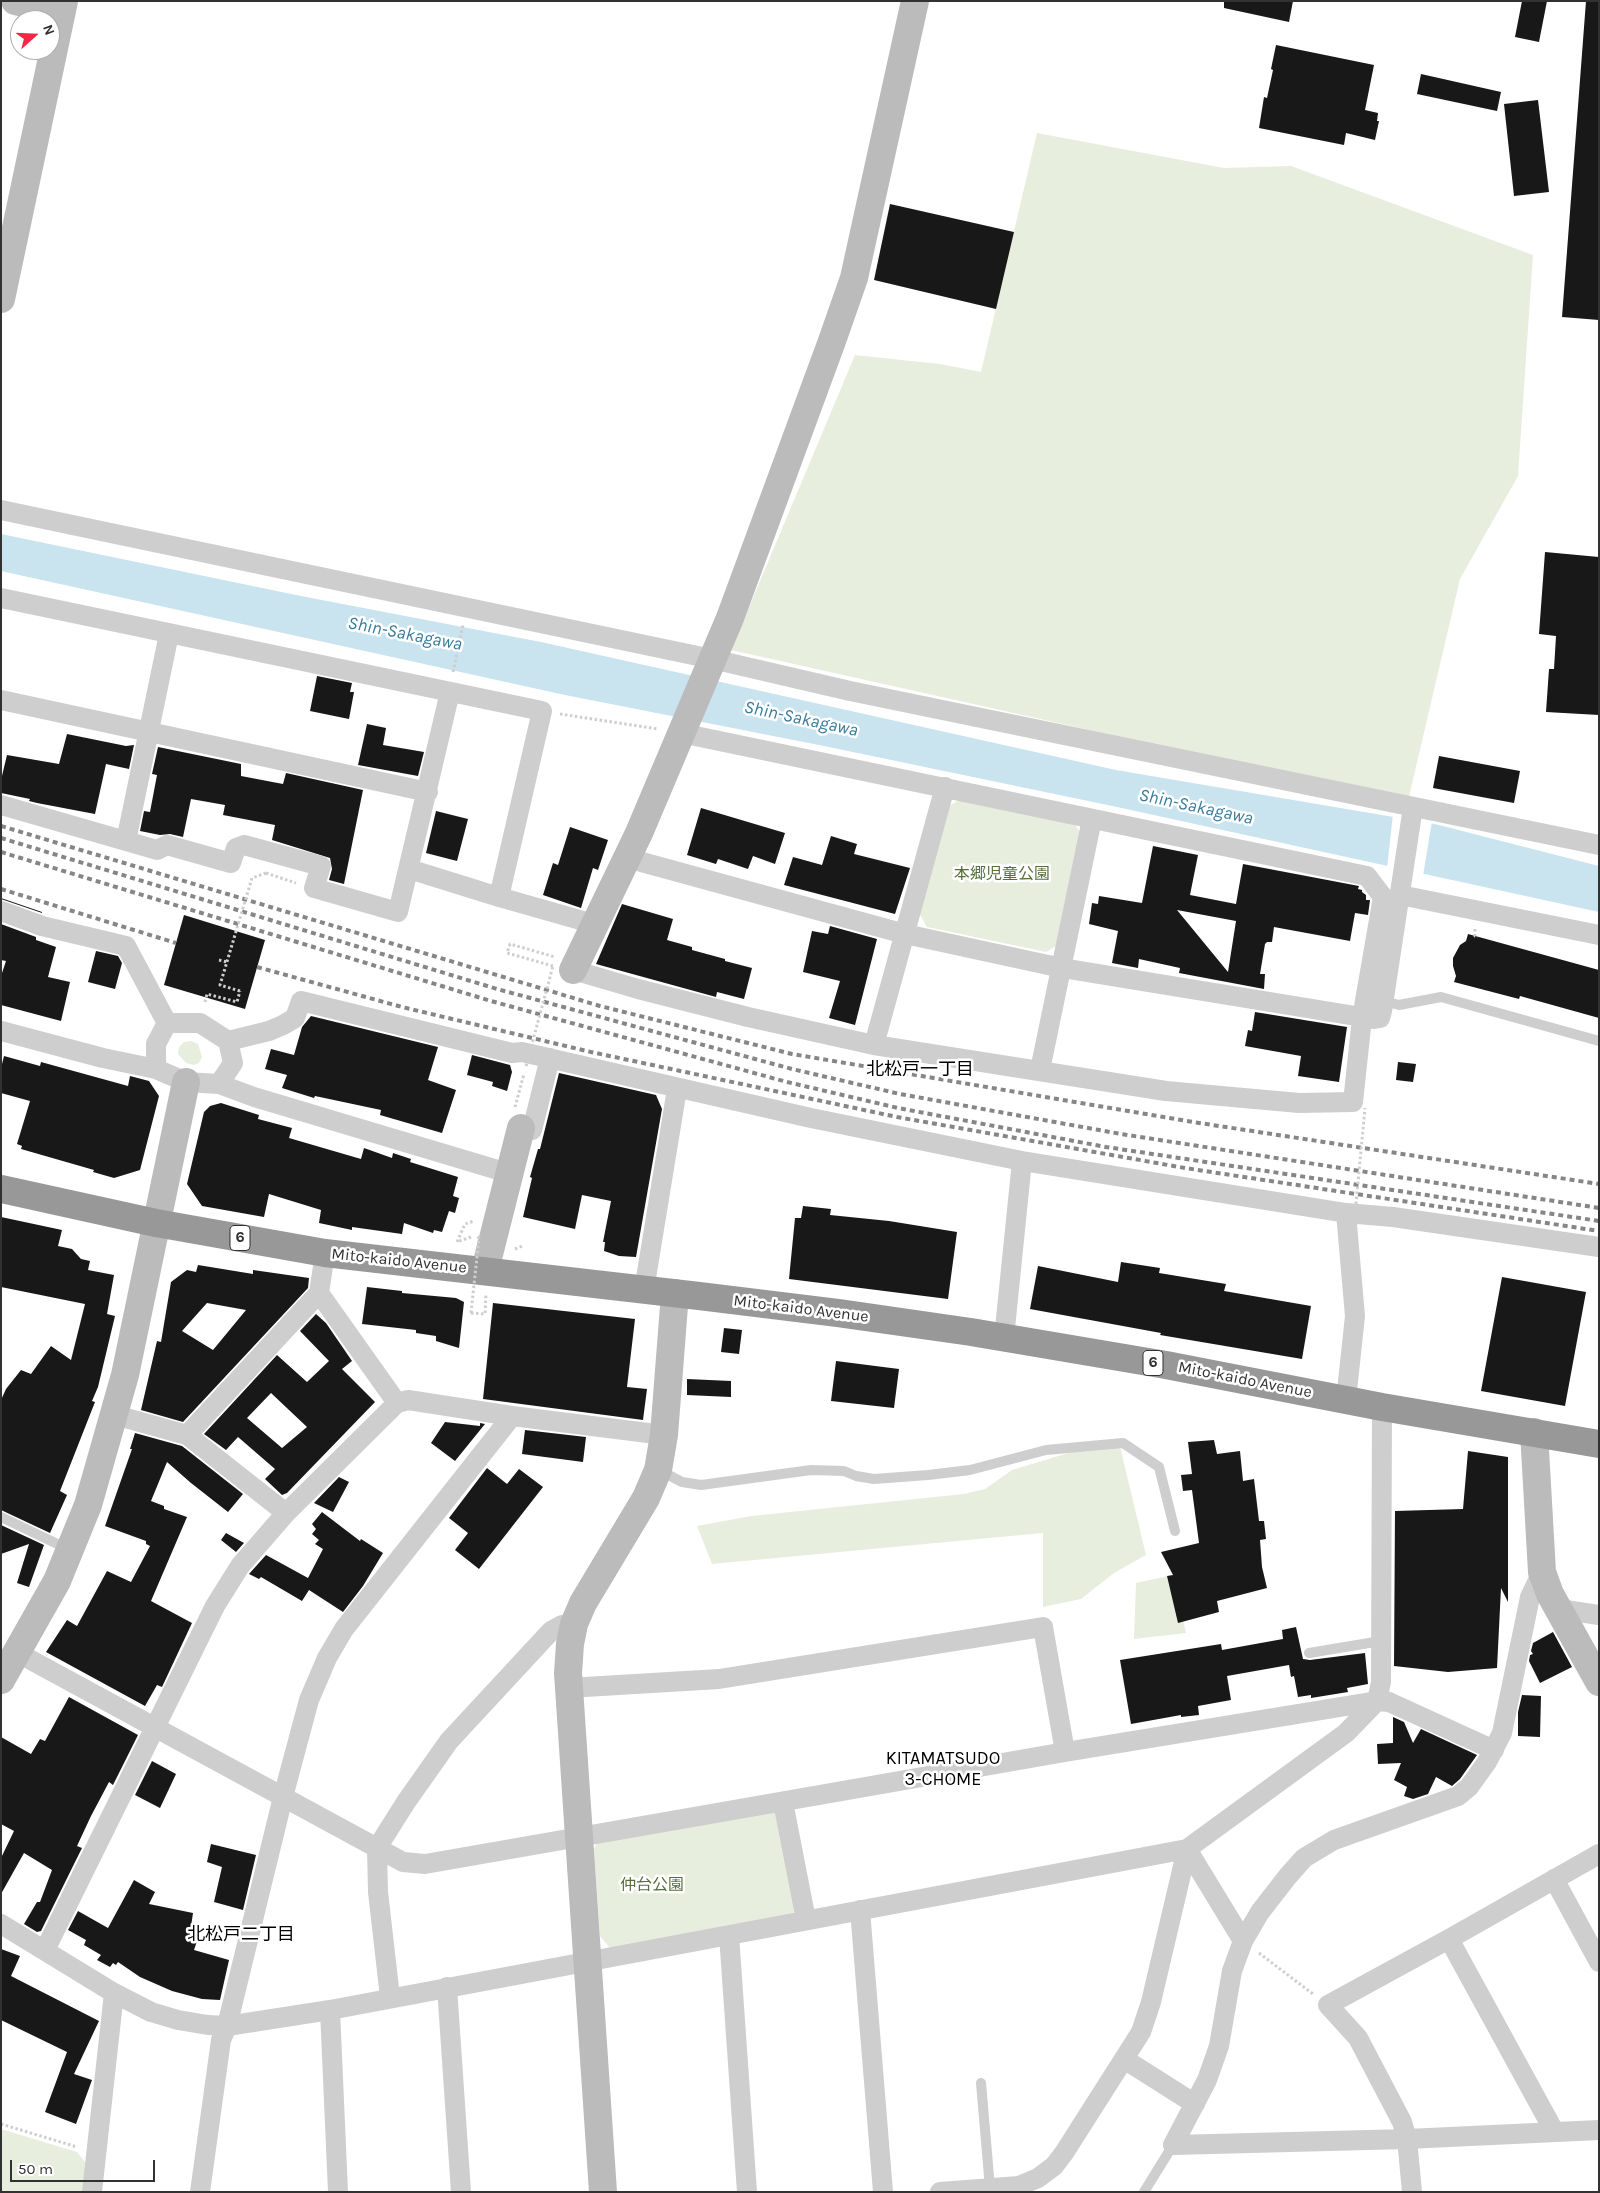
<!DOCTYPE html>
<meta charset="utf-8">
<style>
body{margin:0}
#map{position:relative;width:1600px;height:2193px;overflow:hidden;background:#fff;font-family:Karla,sans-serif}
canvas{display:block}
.frame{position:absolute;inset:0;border:2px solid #313131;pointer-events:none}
.north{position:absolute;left:10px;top:10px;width:50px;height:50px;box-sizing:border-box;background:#fff;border:1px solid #adadad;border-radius:50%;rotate:70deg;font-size:14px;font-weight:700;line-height:20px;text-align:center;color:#313131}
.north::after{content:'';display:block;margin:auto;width:18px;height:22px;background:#f22846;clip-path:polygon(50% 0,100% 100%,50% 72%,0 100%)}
.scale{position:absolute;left:10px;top:2160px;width:145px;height:22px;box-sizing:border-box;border:2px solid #313131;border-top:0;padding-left:6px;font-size:15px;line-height:18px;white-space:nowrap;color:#313131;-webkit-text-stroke:4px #fff;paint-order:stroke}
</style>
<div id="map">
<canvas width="1600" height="2193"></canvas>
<div class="frame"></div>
<div class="north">N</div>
<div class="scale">50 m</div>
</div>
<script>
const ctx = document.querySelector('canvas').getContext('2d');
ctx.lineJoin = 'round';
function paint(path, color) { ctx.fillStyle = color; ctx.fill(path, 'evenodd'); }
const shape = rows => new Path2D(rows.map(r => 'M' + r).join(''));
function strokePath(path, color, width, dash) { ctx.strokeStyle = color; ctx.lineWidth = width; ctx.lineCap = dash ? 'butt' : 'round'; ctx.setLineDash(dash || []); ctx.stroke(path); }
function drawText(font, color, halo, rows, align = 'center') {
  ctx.font = font + ' Karla,"Noto Sans JP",sans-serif'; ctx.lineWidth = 5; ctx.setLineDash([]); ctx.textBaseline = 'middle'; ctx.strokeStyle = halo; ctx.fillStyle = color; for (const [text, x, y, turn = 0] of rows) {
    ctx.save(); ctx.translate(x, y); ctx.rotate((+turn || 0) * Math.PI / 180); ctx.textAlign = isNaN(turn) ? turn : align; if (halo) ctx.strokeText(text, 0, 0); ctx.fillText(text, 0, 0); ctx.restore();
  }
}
paint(shape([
 [1037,133,1224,168,1291,166,1533,255,1518,476,1460,579,1408,801,731,650,855,355,940,364,981,372],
 [964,797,1072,820,1082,835,1058,945,1046,952,927,927,919,913,949,806],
 [191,1041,198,1044,202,1057,199,1063,194,1065,186,1063,178,1054,179,1047,184,1042],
 [1118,1438,1146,1555,1114,1573,1081,1599,1043,1607,1043,1533,712,1564,697,1526,751,1516,964,1494,985,1489,1012,1470],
 [1173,1575,1186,1633,1134,1639,1136,1583],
 [772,1809,779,1815,797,1903,793,1913,610,1948,600,1936,594,1849,598,1841],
 [1,2129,77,2152,89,2167,86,2192,1,2192]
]), '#e8eede');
paint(shape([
 [1,534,301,596,541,642,1116,770,1435,824,1599,866,1599,912,1117,807,824,746,565,695,1,571]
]), '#c9e3ef');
paint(shape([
 [1393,814,1432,821,1423,876,1387,868]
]), '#fff');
paint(shape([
 [1224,1,1293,1,1289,22,1224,8],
 [1522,1,1547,1,1539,42,1515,37],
 [1586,1,1599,1,1599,320,1562,317],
 [1276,45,1374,65,1365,110,1378,113,1377,121,1379,121,1375,140,1346,133,1344,145,1259,128,1264,97,1267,98,1273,70,1271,69],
 [1421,74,1501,92,1497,111,1417,94],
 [1538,100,1549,192,1514,196,1504,104],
 [890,204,1014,232,996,309,874,280],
 [1545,552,1599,557,1599,715,1546,712,1549,669,1554,669,1556,636,1539,634],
 [317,676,352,683,350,692,354,692,349,719,310,711],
 [367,724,386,728,383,745,424,752,418,776,358,765],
 [67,734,126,746,134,745,129,769,106,764,95,814,37,803,29,801,30,799,1,793,1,780,7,755,59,764],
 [158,747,241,764,241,776,283,784,286,773,363,790,344,884,329,880,332,869,330,858,272,840,275,825,223,815,225,805,191,799,183,837,170,834,160,835,140,831,144,811,150,812,157,775,152,774],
 [1439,756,1520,771,1514,803,1433,788],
 [701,808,785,833,775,864,753,856,748,869,718,859,716,864,687,855],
 [436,811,468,819,457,861,426,853],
 [570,827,608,840,598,870,593,868,581,908,543,895,553,863,558,865],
 [831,836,857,844,854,854,910,868,895,914,784,885,793,857,822,865],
 [1153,846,1198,855,1190,895,1236,904,1243,864,1359,886,1358,889,1362,890,1362,892,1366,895,1366,900,1370,900,1368,915,1355,913,1350,941,1274,927,1272,942,1267,942,1265,944,1260,974,1265,974,1264,989,1179,973,1180,968,1139,959,1138,968,1112,963,1118,931,1089,924,1092,903,1098,904,1099,896,1142,903],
 [1177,910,1236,921,1228,972],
 [1,898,42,912,42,913,1,899],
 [622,904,673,919,667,940,692,947,692,950,725,959,725,961,752,968,744,999,717,992,716,997,596,964],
 [184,915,265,940,245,1009,164,985],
 [1,924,36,937,36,940,56,947,48,977,70,982,61,1021,1,1005,1,976,6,961,1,960],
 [830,926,877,939,855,1025,829,1018,840,981,803,972,812,931,828,934],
 [1468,934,1599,970,1599,1018,1520,996,1519,999,1454,982,1456,976,1453,966,1453,958,1460,945,1466,941],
 [96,951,118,956,122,963,115,989,88,982],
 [1255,1012,1347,1027,1339,1082,1298,1076,1301,1056,1245,1046,1248,1030,1252,1031],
 [311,1016,438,1047,428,1080,456,1090,442,1133,380,1115,381,1110,315,1096,314,1098,282,1088,287,1075,265,1069,271,1049,294,1055,302,1027],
 [472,1055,510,1065,512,1072,507,1091,492,1086,493,1082,467,1075],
 [4,1056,40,1066,41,1062,128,1086,130,1076,149,1081,159,1096,140,1170,114,1178,93,1172,94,1170,21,1149,22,1146,17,1144,30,1101,1,1093,1,1068],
 [1398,1062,1416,1064,1413,1082,1396,1080],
 [559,1073,656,1095,662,1109,636,1257,619,1256,604,1251,605,1242,603,1242,611,1201,582,1195,575,1229,523,1217,532,1178,530,1177,538,1149,540,1149],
 [221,1103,259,1115,258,1119,292,1128,289,1138,361,1159,364,1148,392,1158,393,1153,411,1159,410,1162,458,1177,453,1196,459,1198,455,1213,449,1211,442,1232,434,1230,433,1233,404,1223,402,1234,352,1227,352,1230,319,1223,321,1210,269,1194,264,1217,202,1206,187,1184,204,1112,210,1106],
 [803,1206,831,1209,830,1215,889,1221,957,1232,948,1299,789,1279,795,1218,801,1218],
 [1,1217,62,1230,58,1246,72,1249,81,1259,90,1261,88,1270,114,1275,107,1314,115,1316,98,1387,92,1401,95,1402,60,1491,67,1495,50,1533,1,1510,1,1400,6,1389,21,1370,31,1374,51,1346,71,1360,85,1304,1,1287],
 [1121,1262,1160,1268,1159,1273,1226,1284,1224,1291,1311,1306,1302,1359,1160,1335,1161,1333,1030,1309,1038,1266,1118,1282],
 [198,1265,253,1274,253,1270,309,1278,308,1288,183,1422,141,1410,157,1341,161,1342,171,1282,187,1270,196,1272],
 [207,1303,246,1310,213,1350,182,1331],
 [1502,1277,1586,1292,1565,1406,1481,1391],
 [367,1287,402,1291,402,1293,456,1298,464,1302,459,1348,436,1341,436,1336,416,1333,416,1330,362,1324],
 [493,1303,635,1319,627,1387,647,1389,643,1420,483,1399],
 [316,1314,326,1323,352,1361,342,1369,375,1402,287,1493,282,1495,265,1479,275,1469,238,1437,226,1450,204,1434,277,1355,307,1382,329,1361,300,1331],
 [271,1393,307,1427,282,1448,247,1418],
 [724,1328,742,1330,739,1354,721,1352],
 [836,1361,899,1369,894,1408,831,1401],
 [687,1379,731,1381,731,1397,687,1395],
 [445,1422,480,1426,480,1423,485,1424,455,1461,431,1443],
 [525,1430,586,1437,583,1462,522,1454],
 [135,1433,182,1446,243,1494,228,1512,191,1483,167,1462,151,1501,164,1506,164,1509,187,1517,151,1601,192,1623,162,1687,157,1685,145,1706,46,1652,67,1620,77,1626,107,1571,131,1582,150,1546,146,1544,146,1541,105,1526,132,1449,130,1449],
 [1214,1440,1217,1454,1240,1451,1243,1481,1254,1479,1259,1521,1264,1521,1266,1539,1260,1540,1262,1567,1267,1588,1217,1601,1219,1612,1178,1623,1167,1576,1173,1575,1161,1552,1199,1543,1192,1490,1183,1491,1181,1475,1192,1474,1188,1442],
 [1468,1451,1508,1457,1508,1602,1501,1588,1497,1668,1448,1672,1394,1666,1395,1511,1463,1509],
 [487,1468,507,1484,519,1469,543,1487,479,1569,455,1550,468,1533,449,1518],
 [339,1477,349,1482,333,1512,314,1503],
 [322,1512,360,1541,361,1539,383,1553,363,1586,343,1612,309,1590,302,1601,261,1577,259,1579,249,1574,266,1555,308,1578,323,1549,315,1544,319,1540,312,1534,316,1529,312,1524],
 [1,1525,44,1545,29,1587,17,1583,29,1544,1,1554],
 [226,1533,244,1543,236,1552,221,1540],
 [1296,1627,1303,1659,1310,1660,1365,1653,1368,1684,1347,1688,1348,1692,1311,1698,1311,1695,1298,1697,1294,1676,1291,1677,1289,1665,1227,1676,1231,1700,1198,1706,1199,1715,1181,1717,1181,1715,1131,1724,1120,1660,1221,1644,1222,1650,1283,1639,1282,1630],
 [1553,1632,1572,1667,1540,1683,1529,1661,1530,1655,1533,1654,1531,1651,1533,1643],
 [1522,1695,1541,1696,1540,1737,1518,1736,1518,1712],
 [69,1697,138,1735,113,1785,109,1782,91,1816,77,1846,82,1848,76,1860,41,1931,37,1932,24,1924,37,1902,40,1902,52,1870,24,1853,1,1894,1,1858,14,1831,1,1824,1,1737,31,1754,40,1739,45,1741],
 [1393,1717,1404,1722,1413,1743,1421,1729,1477,1755,1460,1779,1452,1786,1436,1777,1428,1794,1413,1799,1404,1796,1407,1787,1394,1780,1401,1763,1378,1764,1377,1744,1393,1743],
 [152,1761,176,1774,160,1808,135,1795],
 [211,1844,256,1855,243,1910,214,1902,222,1867,207,1862],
 [134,1880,155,1892,149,1904,193,1913,189,1940,197,1941,194,1950,229,1960,220,2000,202,1999,172,1991,140,1977,118,1962,116,1965,113,1963,110,1967,97,1960,101,1955,84,1945,86,1940,68,1930,78,1911,108,1928],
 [1,1949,20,1956,11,1976,99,2021,74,2074,92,2080,76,2124,45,2112,67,2052,1,2020]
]), '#181818');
strokePath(shape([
 [453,672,463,625],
 [560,714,658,729],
 [266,873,296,883],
 [1475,929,1475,936,1478,937],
 [219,960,227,962],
 [553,966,507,953,510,944,555,957],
 [205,1002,207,994,237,1002,240,991],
 [515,1107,524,1074],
 [471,1237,457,1242,465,1224,474,1221],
 [515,1249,522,1246],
 [471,1313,485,1314,486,1294],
 [1259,1953,1313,1994],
 [1,2124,77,2147]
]), '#cecece', 3, [2.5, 2.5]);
strokePath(shape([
 [1384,1001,1399,1005,1441,997,1599,1041],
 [659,1470,682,1482,701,1485,811,1470,844,1471,856,1476,874,1479,928,1475,970,1470,1046,1450,1123,1443,1159,1467,1175,1531],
 [1,1517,70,1550],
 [1309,1653,1381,1641],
 [981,2083,990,2188],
 [1144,2192,1173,2145]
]), '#cecece', 10);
strokePath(shape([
 [1,510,712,659,850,691,1599,845],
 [1,598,542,711,499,897],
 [1,700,428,792],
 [1,805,157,850,167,845,231,863,236,848,244,845,321,866,314,888,398,912,450,692],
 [126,841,169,634],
 [627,858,905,934,1062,968,1374,1019,1380,1018,1382,1011,1413,807],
 [409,869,499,897,594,924],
 [1400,895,1599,935],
 [1,911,42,926,126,946,167,1023],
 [573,970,638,989,748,1017,874,1045,1166,1091,1299,1103,1353,1102,1362,1018,1383,897,1367,876,681,733],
 [1,1031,103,1058,156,1069,186,1082,219,1084,233,1063,228,1041,200,1023,167,1023,156,1044,156,1069],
 [228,1041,269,1031,283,1025,295,1018,301,1001,512,1053,522,1052,811,1118,1022,1161,1346,1213,1355,1316,1346,1400],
 [874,1045,945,787],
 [1040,1070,1092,819],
 [219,1084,254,1097,508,1173],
 [521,1128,532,1130,550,1058],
 [1346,1213,1393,1217,1599,1247],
 [644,1290,677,1089],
 [319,1293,325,1253],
 [1004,1338,1022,1161],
 [115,1415,187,1435],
 [286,1513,187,1435,319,1293,397,1403],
 [1542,1572,1530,1597,1502,1733,1487,1762,1469,1787,1458,1796,1334,1840,1304,1858,1288,1876,1260,1912,1243,1941,1232,1971,1219,2046,1207,2080,1173,2145,1407,2139,1599,2130],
 [1559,1609,1599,1615],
 [18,1653,403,1862,425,1864,1065,1752,1377,1701,1389,1702,1494,1750],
 [568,1688,719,1679,1043,1627,1065,1752],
 [783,1802,806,1920],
 [1187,1849,1243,1941],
 [1554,1879,1599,1962],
 [860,1910,883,2192],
 [1,1924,114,1993,151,2012,178,2020,208,2025,227,2026,330,2010,1187,1849,1346,1733,1377,1701,1381,1682,1382,1407],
 [729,1935,747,2192],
 [1449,1939,1554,2131],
 [45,1950,215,1606,240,1566,286,1513,397,1403,408,1400,512,1416],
 [447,1987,461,2192],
 [390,1997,378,1892,377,1848,406,1802,449,1741,551,1631,562,1625,574,1624],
 [330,2010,338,2192],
 [1124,2059,1195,2104],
 [92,2192,114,1993],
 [200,2192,221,2040,227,2026,283,1797,309,1700,327,1658,344,1629,512,1416,664,1435],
 [940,2192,1019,2186,1038,2178,1054,2166,1064,2153,1141,2032,1151,2002,1187,1849],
 [1412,2192,1407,2139,1402,2122,1358,2038,1328,2005,1449,1939,1599,1854]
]), '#cecece', 20);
strokePath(shape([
 [15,1,62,11],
 [1,299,64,1],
 [573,970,639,833,730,618,832,341,854,278,915,1],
 [485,1270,521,1128],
 [1534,1432,1542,1572,1550,1594,1599,1682],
 [1,1680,57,1581,88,1505,125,1375,186,1082],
 [603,2192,568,1673,570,1644,574,1624,583,1603,646,1498,658,1470,664,1435,675,1293]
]), '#bbb', 28);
strokePath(shape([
 [1,1189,156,1223,325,1253,699,1296,838,1313,971,1332,1166,1365,1382,1407,1599,1444]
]), '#989898', 28);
strokePath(shape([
 [1,826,600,1006,792,1054,1193,1122,1599,1184],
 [1,838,497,989,792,1069,900,1094,1121,1134,1599,1208],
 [1,852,491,1001,787,1082,898,1108,1106,1147,1599,1221],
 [1,889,176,943],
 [257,967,402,1007,591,1052,897,1117,1185,1168,1599,1231]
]), '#868686', 4, [5, 4]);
strokePath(shape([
 [240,991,220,985,252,878,266,873],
 [526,1066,553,966],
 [1356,1204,1365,1108],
 [471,1313,479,1238,476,1235]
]), '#cecece', 3, [2.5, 2.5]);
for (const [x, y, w] of [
 [240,1238,20],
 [1153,1363,20]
]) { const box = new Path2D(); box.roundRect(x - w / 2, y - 12.5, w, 25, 4); ctx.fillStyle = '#fff'; ctx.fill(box); strokePath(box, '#313131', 1); }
drawText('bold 15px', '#313131', null, [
 ["6",240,1238],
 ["6",1153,1363]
]);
drawText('16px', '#57703a', '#fff', [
 ["本郷児童公園",1002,874],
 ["仲台公園",652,1885]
]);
drawText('16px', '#313131', '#fff', [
 ["Mito-kaido Avenue",399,1261,6],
 ["Mito-kaido Avenue",801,1309,7],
 ["Mito-kaido Avenue",1245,1380,11]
]);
drawText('italic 18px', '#377b9a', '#fff', [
 ["Shin-Sakagawa",405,634,11],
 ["Shin-Sakagawa",801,719,12],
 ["Shin-Sakagawa",1196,807,12]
]);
drawText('18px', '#000', '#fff', [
 ["北松戸一丁目",920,1070],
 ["KITAMATSUDO",943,1759],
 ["3-CHOME",943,1780],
 ["北松戸二丁目",241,1935]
]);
</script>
